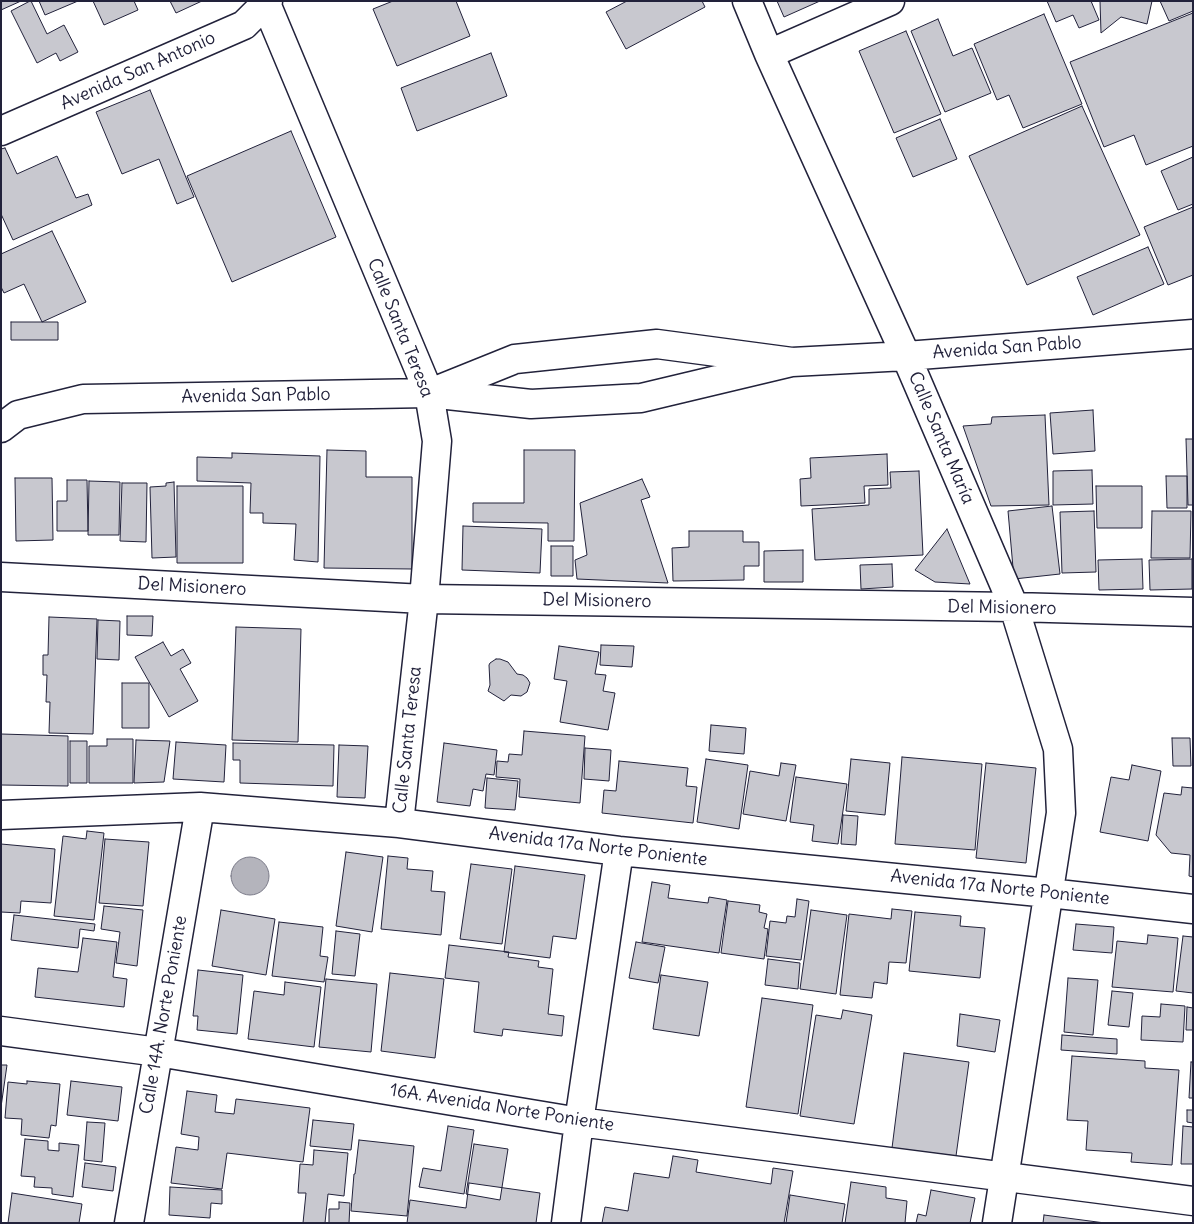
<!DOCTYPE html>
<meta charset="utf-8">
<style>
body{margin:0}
#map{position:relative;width:1194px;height:1224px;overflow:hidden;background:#fff;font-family:Delius,sans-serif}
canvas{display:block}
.frame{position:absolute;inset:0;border:2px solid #22223b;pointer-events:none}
</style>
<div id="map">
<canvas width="1194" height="1224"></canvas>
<div class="frame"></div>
</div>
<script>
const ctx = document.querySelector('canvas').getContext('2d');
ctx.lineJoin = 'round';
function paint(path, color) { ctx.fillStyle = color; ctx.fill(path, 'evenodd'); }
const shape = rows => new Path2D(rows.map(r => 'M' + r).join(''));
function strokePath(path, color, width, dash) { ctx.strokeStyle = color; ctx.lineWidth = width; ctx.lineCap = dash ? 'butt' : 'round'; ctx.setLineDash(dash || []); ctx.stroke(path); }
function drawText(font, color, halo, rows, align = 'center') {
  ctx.font = font + ' Delius,sans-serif'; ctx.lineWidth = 4.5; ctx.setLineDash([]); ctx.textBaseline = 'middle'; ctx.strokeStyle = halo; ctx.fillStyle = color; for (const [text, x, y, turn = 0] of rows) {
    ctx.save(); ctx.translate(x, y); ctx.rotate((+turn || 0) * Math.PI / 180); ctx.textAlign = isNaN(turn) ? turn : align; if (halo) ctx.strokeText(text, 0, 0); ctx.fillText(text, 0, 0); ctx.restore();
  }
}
const water = shape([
 '231 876a19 19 0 1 1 38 0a19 19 0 1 1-38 0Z'
]);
paint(water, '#b4b4bc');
strokePath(water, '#7a7a88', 1);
const building = shape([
 [1,1,21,1,1,10,1,1],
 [30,1,31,1,47,34,64,25,78,52,60,61,56,53,37,63,11,11,30,1],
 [39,1,78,1,45,15,39,1],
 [93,1,134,1,138,10,104,25,93,1],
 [170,1,202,1,176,13,170,1],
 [393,1,456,1,470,36,397,66,373,9,393,1],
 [627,1,702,1,705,7,626,49,606,12,627,1],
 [777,1,820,1,784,17,777,1],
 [1047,1,1091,1,1099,20,1079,28,1073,15,1056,22,1047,1],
 [1100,1,1152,1,1147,24,1121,17,1101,33,1100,1],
 [1160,1,1193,1,1193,11,1169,21,1160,1],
 [1193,13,1193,146,1146,165,1134,135,1104,147,1070,62,1193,13],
 [1044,14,1082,104,1023,128,1009,95,997,100,974,44,1044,14],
 [938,19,953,56,972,48,991,93,945,112,911,31,938,19],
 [906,31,941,114,894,133,859,51,906,31],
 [491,53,507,96,417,131,401,88,491,53],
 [150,90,194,197,177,204,159,159,122,174,96,112,150,90],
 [1082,106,1140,235,1027,285,969,156,1082,106],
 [940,119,957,159,913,177,896,138,940,119],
 [291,131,336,237,232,282,187,176,291,131],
 [5,148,17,174,57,156,76,198,88,194,92,205,13,240,1,214,1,149,5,148],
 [1193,157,1193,204,1178,210,1161,171,1193,157],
 [1193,207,1193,275,1168,285,1144,227,1193,207],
 [52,231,86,302,42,322,24,284,4,293,1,287,1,254,52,231],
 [1148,247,1164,284,1093,315,1077,277,1148,247],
 [11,322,58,322,58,340,11,340,11,322],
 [1093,410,1095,451,1053,454,1050,413,1093,410],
 [1045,415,1049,505,991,506,963,426,991,424,992,417,1045,415],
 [1186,439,1193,439,1193,505,1188,505,1186,439],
 [327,450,366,451,366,477,412,477,412,569,324,568,327,450],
 [524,450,575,450,574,541,548,541,548,523,473,522,473,503,524,503,524,450],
 [232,453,320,456,318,562,294,560,296,524,263,523,263,513,250,513,251,483,197,481,197,457,232,458,232,453],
 [887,454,888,485,864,486,865,503,801,506,800,479,811,478,810,458,887,454],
 [1092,470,1093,504,1053,505,1053,471,1092,470],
 [919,471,923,555,815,560,812,509,869,505,869,489,891,488,890,472,919,471],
 [1166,476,1187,476,1187,508,1167,508,1166,476],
 [15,478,52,478,53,540,16,541,15,478],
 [642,479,650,497,641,500,668,583,577,579,575,560,587,555,580,503,642,479],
 [67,480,87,480,88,531,57,531,57,501,67,501,67,480],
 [89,481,120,482,119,535,88,535,89,481],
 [174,482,176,557,152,558,150,487,166,486,166,483,174,482],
 [122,483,147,483,146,542,120,541,122,483],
 [177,486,243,486,243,563,177,563,177,486],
 [1096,486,1142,486,1142,528,1097,528,1096,486],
 [1052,506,1060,574,1014,579,1008,511,1052,506],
 [1094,511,1096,572,1062,573,1060,512,1094,511],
 [1152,511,1191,511,1190,558,1151,558,1152,511],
 [463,526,542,529,540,573,462,570,463,526],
 [947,529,970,584,935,582,915,570,947,529],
 [689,531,743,531,743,542,759,542,759,566,744,566,744,580,673,581,672,548,689,547,689,531],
 [551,546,573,546,573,576,551,576,551,546],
 [803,550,803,582,764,582,764,551,803,550],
 [1142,559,1143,589,1099,590,1098,560,1142,559],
 [1192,559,1192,589,1150,590,1149,560,1192,559],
 [892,564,893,587,861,589,860,565,892,564],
 [127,616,153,616,152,636,127,635,127,616],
 [49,617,97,619,93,734,49,733,50,702,46,702,47,675,43,675,43,655,48,655,49,617],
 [98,620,120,621,119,660,97,659,98,620],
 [236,627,301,629,298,742,232,740,236,627],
 [163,642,171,656,183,649,191,663,180,669,198,701,169,717,135,657,163,642],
 [601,645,634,646,632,667,600,665,601,645],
 [559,646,599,652,595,674,606,675,603,691,615,693,608,730,560,722,567,681,554,679,559,646],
 [496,659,500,659,508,662,517,674,523,675,527,678,530,683,527,692,521,696,511,695,504,701,488,691,490,685,489,665,490,663,496,659],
 [122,683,149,683,149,728,122,728,122,683],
 [711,725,746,728,744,754,709,751,711,725],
 [524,731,585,736,580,803,519,797,520,779,496,777,497,761,508,762,509,754,522,755,524,731],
 [1,734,68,736,68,786,1,785,1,734],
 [1172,738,1190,738,1191,766,1173,766,1172,738],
 [107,739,133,739,133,783,89,783,89,746,107,746,107,739],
 [136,740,170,741,164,782,134,783,136,740],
 [70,741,87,741,87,783,70,783,70,741],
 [176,742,226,745,224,782,173,779,176,742],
 [233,743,334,745,333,786,240,783,240,760,233,760,233,743],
 [444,743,497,750,494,775,486,774,483,791,473,789,470,806,437,802,444,743],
 [339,745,368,746,365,798,337,797,339,745],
 [585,748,611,750,609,781,584,779,585,748],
 [902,757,982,764,975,850,895,844,902,757],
 [706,759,748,765,739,829,697,822,706,759],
 [851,759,890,763,885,815,846,811,851,759],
 [619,761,688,768,686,786,697,787,693,823,602,813,604,790,616,791,619,761],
 [781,763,796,765,786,821,743,814,750,771,779,776,781,763],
 [986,763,1036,768,1026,863,976,858,986,763],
 [1132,765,1161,771,1148,841,1100,832,1111,777,1129,780,1132,765],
 [796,777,847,784,838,844,812,841,814,825,790,822,796,777],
 [487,778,518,781,515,810,485,808,487,778],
 [1182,787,1193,788,1193,877,1189,876,1190,855,1171,853,1156,835,1164,793,1181,795,1182,787],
 [843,815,858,816,856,845,841,844,843,815],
 [87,831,104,833,94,920,54,916,63,836,86,839,87,831],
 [105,839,149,842,143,906,99,903,105,839],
 [1,844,55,849,51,903,21,901,20,913,1,912,1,844],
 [346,852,383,857,372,932,336,926,346,852],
 [388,856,408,858,407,869,433,871,431,891,445,892,441,935,381,929,388,856],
 [471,864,512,869,502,944,460,939,471,864],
 [515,866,585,875,576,939,553,936,550,958,504,952,515,866],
 [652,882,670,885,668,898,708,903,709,897,727,900,719,953,642,942,652,882],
 [797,899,809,901,801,960,766,956,770,921,786,923,787,916,795,917,797,899],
 [728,901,760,905,759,912,767,914,764,928,768,929,764,959,721,953,728,901],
 [104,906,143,910,137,966,116,963,120,932,101,929,104,906],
 [892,909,912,911,906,963,889,962,887,984,874,982,872,998,840,995,849,914,891,919,892,909],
 [221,910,275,919,266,975,212,966,221,910],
 [811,910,847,915,836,994,800,989,811,910],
 [915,912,961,916,960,926,985,928,980,978,909,971,915,912],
 [14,915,95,924,94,931,80,929,78,948,11,940,14,915],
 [279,922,323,927,320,956,328,957,324,982,272,976,279,922],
 [1076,924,1114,927,1112,953,1073,950,1076,924],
 [336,931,360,934,355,976,332,974,336,931],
 [1148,935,1178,938,1173,992,1112,987,1117,941,1147,944,1148,935],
 [1183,936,1193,937,1193,993,1176,991,1183,936],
 [83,938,117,942,113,977,127,979,124,1007,35,997,38,968,78,972,83,938],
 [636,942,665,947,658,983,629,978,636,942],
 [449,945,509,952,508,957,539,961,538,967,553,969,548,1014,564,1016,562,1036,503,1029,502,1036,474,1032,479,982,445,978,449,945],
 [768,959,800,963,798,989,765,985,768,959],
 [198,970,243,975,237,1034,197,1030,198,1016,193,1016,198,970],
 [390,973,444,979,435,1058,381,1051,390,973],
 [661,975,708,982,699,1036,653,1029,661,975],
 [1068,978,1098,980,1093,1035,1064,1032,1068,978],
 [326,979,377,984,371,1052,319,1047,326,979],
 [285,982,321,987,314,1047,248,1039,254,991,284,995,285,982],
 [1112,991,1133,993,1129,1027,1108,1025,1112,991],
 [762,998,813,1005,798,1114,746,1107,762,998],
 [1161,1004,1185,1006,1183,1042,1141,1040,1142,1016,1160,1017,1161,1004],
 [1187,1007,1193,1008,1193,1030,1186,1030,1187,1007],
 [843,1010,872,1015,854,1124,800,1116,816,1015,841,1019,843,1010],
 [960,1014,1000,1020,995,1052,957,1046,960,1014],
 [1062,1035,1117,1039,1117,1054,1061,1050,1062,1035],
 [904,1053,969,1062,956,1156,892,1148,904,1053],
 [1072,1056,1145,1061,1145,1068,1179,1070,1172,1165,1131,1162,1132,1153,1086,1150,1088,1121,1067,1120,1072,1056],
 [1191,1062,1193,1062,1193,1098,1189,1098,1191,1062],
 [1,1065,7,1065,1,1107,1,1065],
 [27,1081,60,1084,56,1126,51,1125,49,1138,21,1135,22,1119,5,1118,8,1082,27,1084,27,1081],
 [71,1081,122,1087,118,1121,67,1115,71,1081],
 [187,1091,217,1095,215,1112,234,1114,236,1099,310,1108,303,1162,227,1153,222,1189,171,1183,176,1147,198,1150,199,1137,181,1134,187,1091],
 [1187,1110,1193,1110,1193,1123,1187,1122,1187,1110],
 [313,1120,354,1124,351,1150,310,1146,313,1120],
 [87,1122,105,1123,102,1162,84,1160,87,1122],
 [448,1126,474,1130,464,1194,419,1187,423,1168,441,1171,448,1126],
 [1183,1126,1193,1127,1193,1164,1181,1164,1183,1126],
 [25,1139,48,1141,48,1150,59,1151,59,1143,79,1145,73,1197,52,1194,52,1188,34,1187,35,1177,21,1176,25,1139],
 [359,1140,414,1146,407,1216,351,1211,354,1174,355,1174,359,1140],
 [474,1144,508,1149,500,1200,466,1194,474,1144],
 [314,1150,348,1153,344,1196,328,1194,325,1223,303,1223,306,1193,298,1193,300,1164,313,1165,314,1150],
 [673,1156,698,1160,696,1172,771,1184,773,1168,793,1171,784,1223,602,1223,605,1207,628,1211,634,1173,669,1178,673,1156],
 [85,1163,116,1167,113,1191,82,1187,85,1163],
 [851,1182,886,1187,886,1198,907,1201,905,1223,845,1223,851,1182],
 [469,1183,540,1193,536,1223,407,1223,410,1200,466,1208,469,1183],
 [170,1187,222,1190,222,1204,211,1203,210,1218,169,1215,170,1187],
 [931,1190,975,1198,970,1223,916,1223,918,1214,926,1216,931,1190],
 [12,1193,82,1204,79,1223,8,1223,12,1193],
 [790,1195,845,1204,842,1223,786,1223,790,1195],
 [339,1202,350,1203,349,1223,329,1223,329,1209,339,1209,339,1202],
 [1044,1215,1105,1223,1043,1223,1044,1215]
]);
paint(building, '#c8c8cf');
strokePath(building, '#22223b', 1);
const minor = shape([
 [265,1,429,393,437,441,424,599,399,823],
 [747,1,769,54,906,356,1014,607,1058,749,1061,813,997,1223],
 [769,54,890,1],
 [1,131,244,25,268,1],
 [433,392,515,359,657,344,792,362,906,356,1193,334],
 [1,428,18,415,83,399,429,393,531,404,641,398,792,362],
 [1,577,424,599,1014,607,1193,612],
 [1,815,200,807,399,823,619,851,1049,893,1193,909],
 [1,1031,158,1052,579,1122,1193,1201],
 [129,1223,200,807],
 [566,1223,579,1122,619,851]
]);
strokePath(minor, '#22223b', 31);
strokePath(minor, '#fff', 28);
drawText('18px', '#22223b', '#fff', [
 ["Avenida San Antonio",138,71,-24],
 ["Calle Santa Teresa",400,328,68],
 ["Avenida San Pablo",1007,348,-4],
 ["Avenida San Pablo",256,396,-1],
 ["Calle Santa María",941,438,67],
 ["Del Misionero",192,587,3],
 ["Del Misionero",597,601,1],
 ["Del Misionero",1002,608,1],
 ["Calle Santa Teresa",408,740,-84],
 ["Avenida 17a Norte Poniente",598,847,7],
 ["Avenida 17a Norte Poniente",1000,888,6],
 ["Calle 14A. Norte Poniente",164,1015,-80],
 ["16A. Avenida Norte Poniente",502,1108,9]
]);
</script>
